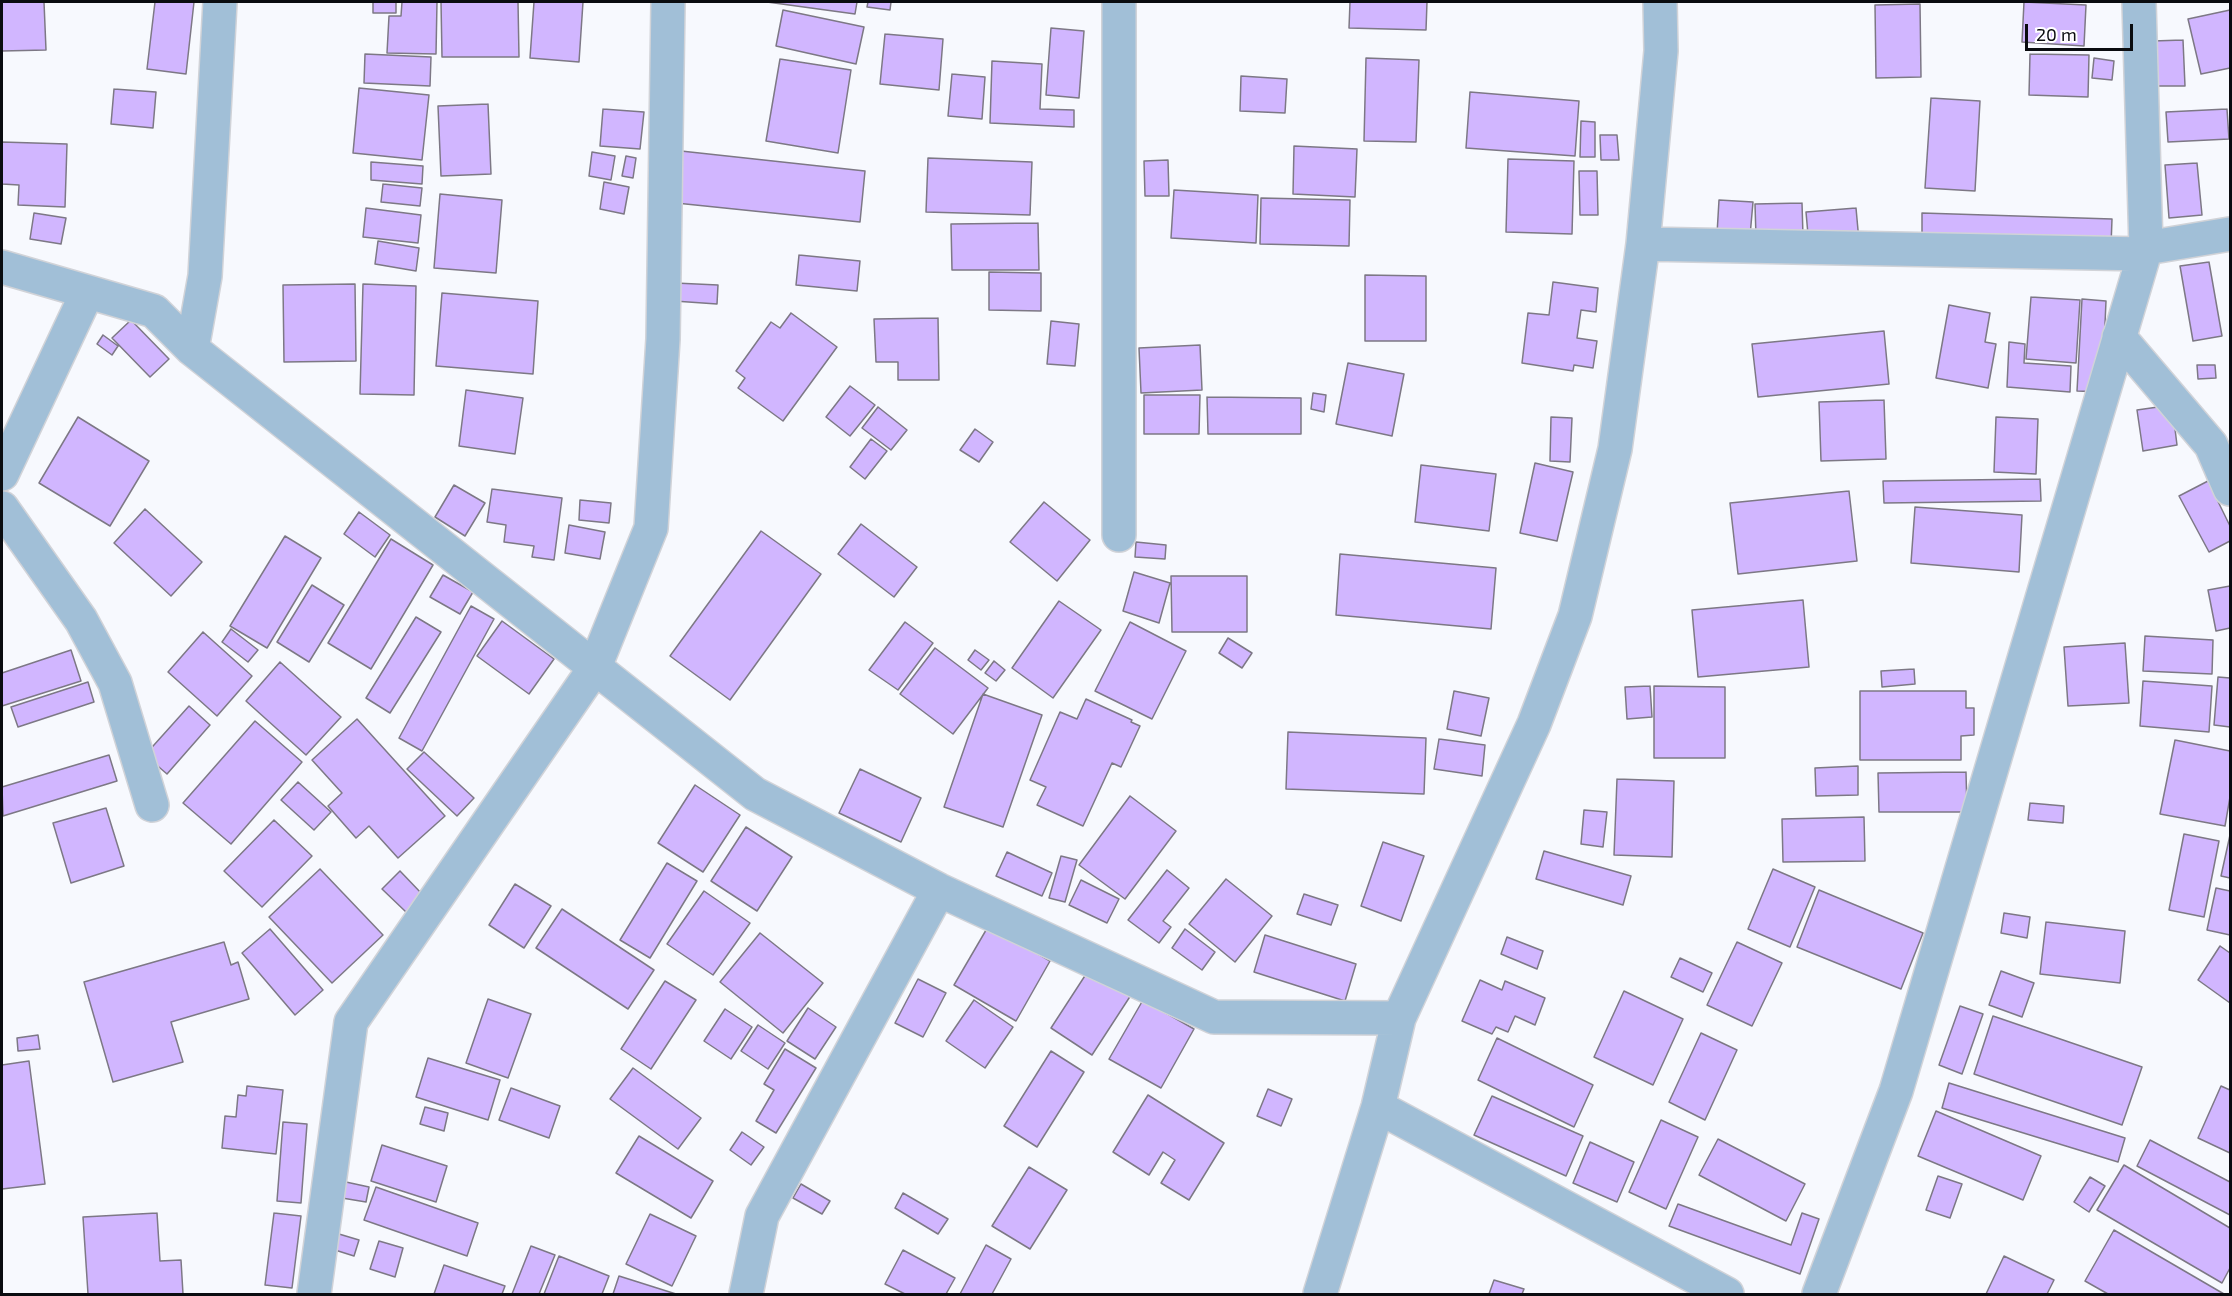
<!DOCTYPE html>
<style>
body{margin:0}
#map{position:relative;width:2232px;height:1296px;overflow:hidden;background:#f7f9fe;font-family:"Exo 2",sans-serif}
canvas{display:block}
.frame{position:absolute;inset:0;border:3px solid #0a0c10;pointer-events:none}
.scale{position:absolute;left:2025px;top:24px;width:108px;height:27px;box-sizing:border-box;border:3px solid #0a0c10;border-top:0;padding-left:8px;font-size:18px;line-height:21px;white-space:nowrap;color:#0a0c10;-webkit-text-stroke:4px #fff;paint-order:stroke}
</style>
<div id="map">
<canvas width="2232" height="1296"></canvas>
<div class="frame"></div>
<div class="scale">20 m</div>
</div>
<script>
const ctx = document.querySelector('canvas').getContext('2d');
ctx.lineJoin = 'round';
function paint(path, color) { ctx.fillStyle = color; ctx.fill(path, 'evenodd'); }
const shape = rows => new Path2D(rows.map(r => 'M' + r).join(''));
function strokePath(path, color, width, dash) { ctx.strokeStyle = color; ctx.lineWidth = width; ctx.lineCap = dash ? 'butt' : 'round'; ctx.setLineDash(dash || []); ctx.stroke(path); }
const building = shape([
 [2,2,44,2,46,50,2,51,2,2],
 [155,2,194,2,186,74,147,69,155,2],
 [373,2,396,2,396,13,373,13,373,2],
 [402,2,437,2,436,54,387,53,389,16,401,16,402,2],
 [441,2,518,2,519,57,442,57,441,2],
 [534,2,583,2,579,62,530,58,534,2],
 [767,2,857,2,855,14,767,2],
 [868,2,891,2,890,10,867,7,868,2],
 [1350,2,1427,2,1426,30,1349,28,1350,2],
 [2024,2,2086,5,2084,46,2022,42,2024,2],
 [1920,4,1921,77,1876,78,1875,5,1920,4],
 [783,10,864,27,856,64,776,46,783,10],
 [2230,10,2230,68,2201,74,2188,19,2230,10],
 [1051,28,1084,31,1079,98,1046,95,1051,28],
 [885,34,943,39,939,90,880,84,885,34],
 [2183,40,2185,86,2155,86,2153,41,2183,40],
 [365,54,431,57,430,86,364,83,365,54],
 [2030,54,2089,55,2088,97,2029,95,2030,54],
 [1366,58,1419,60,1416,142,1364,141,1366,58],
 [2094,58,2114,61,2112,80,2092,78,2094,58],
 [780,59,851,70,838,153,766,141,780,59],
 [992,61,1042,64,1040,109,1074,110,1074,127,990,123,992,61],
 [952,74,985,77,982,119,948,116,952,74],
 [1241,76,1287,79,1285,113,1240,111,1241,76],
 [359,88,429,95,422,160,353,153,359,88],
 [114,89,156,92,153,128,111,124,114,89],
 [1470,92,1579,101,1575,156,1466,148,1470,92],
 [1931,98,1980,101,1975,191,1925,188,1931,98],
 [488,104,491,174,441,176,438,106,488,104],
 [603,109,644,112,640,149,600,146,603,109],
 [2227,109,2229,139,2168,142,2166,112,2227,109],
 [1581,121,1595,122,1595,157,1580,157,1581,121],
 [1600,135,1617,135,1619,160,1601,160,1600,135],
 [2,142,67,144,65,207,18,205,19,185,2,184,2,142],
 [1294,146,1357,149,1355,197,1293,194,1294,146],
 [681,151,865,171,860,222,676,203,681,151],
 [592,152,615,156,611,180,589,176,592,152],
 [626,156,636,158,633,178,622,176,626,156],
 [928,158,1032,162,1030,215,926,212,928,158],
 [1508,159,1574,161,1572,234,1506,232,1508,159],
 [1168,160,1169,196,1145,196,1144,161,1168,160],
 [371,162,423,166,422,184,371,180,371,162],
 [2197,163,2202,215,2169,218,2165,165,2197,163],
 [1579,171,1597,171,1598,215,1580,215,1579,171],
 [604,182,629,187,624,214,600,209,604,182],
 [383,184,422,188,420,206,381,202,383,184],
 [1174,190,1258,195,1256,243,1171,238,1174,190],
 [440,194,502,200,496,273,434,268,440,194],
 [1261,198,1350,200,1349,246,1260,244,1261,198],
 [1719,200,1753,202,1750,236,1717,234,1719,200],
 [1802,203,1803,236,1756,237,1755,204,1802,203],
 [366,208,421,215,418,243,363,237,366,208],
 [1856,208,1859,241,1809,246,1806,212,1856,208],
 [34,213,66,218,61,244,30,239,34,213],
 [1922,213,2112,219,2111,246,1922,239,1922,213],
 [1038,223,1039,270,952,270,951,224,1038,223],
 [378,241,419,248,416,271,375,264,378,241],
 [799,255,860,261,857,291,796,285,799,255],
 [2209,262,2222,336,2193,341,2180,266,2209,262],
 [989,272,1041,273,1041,311,989,310,989,272],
 [1365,275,1426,276,1426,341,1365,341,1365,275],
 [1553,282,1598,288,1596,312,1581,310,1577,338,1597,341,1593,368,1574,365,1573,371,1522,363,1528,313,1549,315,1553,282],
 [675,283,718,285,717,304,674,301,675,283],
 [355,284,356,361,284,362,283,285,355,284],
 [363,284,416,286,414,395,360,394,363,284],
 [442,293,538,301,533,374,436,366,442,293],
 [2031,297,2080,300,2076,363,2026,359,2031,297],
 [2082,299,2106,301,2102,392,2077,391,2082,299],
 [1949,305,1990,313,1985,342,1996,344,1988,388,1936,378,1949,305],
 [791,313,837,347,783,421,738,388,745,378,736,371,771,322,780,328,791,313],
 [938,318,939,380,898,380,898,362,876,362,874,319,938,318],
 [131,320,169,359,150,377,112,338,131,320],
 [1051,321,1079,324,1075,366,1047,364,1051,321],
 [1884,331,1889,384,1758,397,1752,344,1884,331],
 [103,335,118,346,112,355,97,344,103,335],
 [2009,342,2025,344,2024,363,2071,366,2070,392,2007,387,2009,342],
 [1200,345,1202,390,1141,393,1139,348,1200,345],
 [1348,363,1404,374,1392,436,1336,424,1348,363],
 [2197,365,2215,365,2216,378,2198,379,2197,365],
 [850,386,875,405,850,436,826,417,850,386],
 [466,390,523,398,515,454,459,446,466,390],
 [1313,393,1326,395,1324,412,1311,409,1313,393],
 [1144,395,1200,395,1199,434,1144,434,1144,395],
 [1207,397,1301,398,1301,434,1208,434,1207,397],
 [1884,400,1886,459,1821,461,1819,402,1884,400],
 [2172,405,2177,445,2143,451,2137,410,2172,405],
 [878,407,907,430,891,450,862,428,878,407],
 [78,417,149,461,110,526,39,483,78,417],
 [1551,417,1572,418,1570,462,1550,461,1551,417],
 [1996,417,2038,419,2036,474,1994,472,1996,417],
 [975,429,993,442,979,462,960,450,975,429],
 [871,439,887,451,865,479,850,467,871,439],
 [1535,463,1573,472,1557,541,1520,533,1535,463],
 [1421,465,1496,474,1489,531,1415,522,1421,465],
 [2040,479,2041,501,1884,503,1883,481,2040,479],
 [2208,481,2230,526,2230,541,2209,552,2179,496,2208,481],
 [454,485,485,503,465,536,435,517,454,485],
 [492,489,562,498,554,560,532,557,534,546,504,542,506,525,487,522,492,489],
 [1849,491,1857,561,1738,574,1730,503,1849,491],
 [580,500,611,503,609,523,579,520,580,500],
 [1044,502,1090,540,1057,581,1010,542,1044,502],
 [1915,507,2022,515,2019,572,1911,563,1915,507],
 [145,509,202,562,171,596,114,543,145,509],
 [359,512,390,535,375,557,344,534,359,512],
 [861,524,917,567,894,597,838,554,861,524],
 [569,525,605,532,600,559,565,553,569,525],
 [761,531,821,574,730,700,670,656,761,531],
 [285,536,321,558,267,648,230,626,285,536],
 [391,539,433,565,371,669,328,643,391,539],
 [1136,542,1166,545,1165,559,1135,557,1136,542],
 [1340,554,1496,568,1491,629,1336,615,1340,554],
 [1134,572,1170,583,1159,623,1123,611,1134,572],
 [443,575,473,592,460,614,430,597,443,575],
 [1171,576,1247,576,1247,632,1172,632,1171,576],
 [312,585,344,605,309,662,277,642,312,585],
 [2230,586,2230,628,2216,631,2208,590,2230,586],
 [1803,600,1809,667,1698,677,1692,610,1803,600],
 [1059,601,1101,630,1053,698,1012,668,1059,601],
 [471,606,494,619,422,751,399,738,471,606],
 [416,617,441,632,390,713,366,698,416,617],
 [502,621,554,659,529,694,477,656,502,621],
 [905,622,933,643,898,690,869,670,905,622],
 [1130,622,1186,651,1152,719,1095,691,1130,622],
 [231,629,258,650,248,662,222,642,231,629],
 [203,632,252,676,217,716,168,672,203,632],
 [2145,636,2213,640,2212,674,2143,671,2145,636],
 [1228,638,1252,653,1242,668,1219,653,1228,638],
 [2125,643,2129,703,2068,706,2064,647,2125,643],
 [935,648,988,688,953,734,900,694,935,648],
 [71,650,81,681,2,706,2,673,71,650],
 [975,650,989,660,981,670,968,660,975,650],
 [994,661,1005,670,996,681,985,673,994,661],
 [280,662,341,717,306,755,246,701,280,662],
 [1914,669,1915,684,1882,687,1881,671,1914,669],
 [2218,677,2230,678,2230,727,2214,725,2218,677],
 [2143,681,2212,686,2209,732,2140,726,2143,681],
 [88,682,94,702,18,727,11,707,88,682],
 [1650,686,1652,717,1627,719,1625,687,1650,686],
 [1654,686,1725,687,1725,758,1654,758,1654,686],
 [1454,691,1489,698,1481,736,1447,729,1454,691],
 [1860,691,1966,691,1966,708,1974,708,1974,735,1961,736,1961,760,1860,760,1860,691],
 [983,694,1042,715,1003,827,944,807,983,694],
 [1086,699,1132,720,1131,722,1140,726,1121,767,1112,763,1083,826,1037,805,1046,787,1030,780,1060,712,1077,719,1086,699],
 [189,706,210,725,167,774,145,755,189,706],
 [357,719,445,816,398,858,369,826,356,838,328,806,342,793,312,760,357,719],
 [255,721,302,762,231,844,183,803,255,721],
 [1288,732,1426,738,1424,794,1286,789,1288,732],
 [1439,739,1485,745,1482,776,1434,769,1439,739],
 [2175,740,2230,751,2230,797,2225,826,2160,814,2175,740],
 [424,752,474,798,457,816,407,769,424,752],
 [109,755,117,781,3,816,2,787,109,755],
 [1858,766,1858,795,1816,796,1815,768,1858,766],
 [860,769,921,798,901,842,839,813,860,769],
 [1966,772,1967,812,1879,812,1878,773,1966,772],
 [1617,779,1674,781,1672,857,1614,855,1617,779],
 [298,782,331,812,314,830,281,800,298,782],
 [695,785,740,815,703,872,658,843,695,785],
 [1130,796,1176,831,1125,899,1079,865,1130,796],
 [2030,803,2064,806,2063,823,2028,820,2030,803],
 [106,808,124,866,71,883,53,823,106,808],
 [1584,810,1607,812,1603,847,1581,844,1584,810],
 [1864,817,1865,861,1783,862,1782,819,1864,817],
 [274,820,312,856,262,907,224,871,274,820],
 [746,827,792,857,757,911,711,881,746,827],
 [2184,834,2219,841,2204,917,2169,910,2184,834],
 [2230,835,2230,878,2221,876,2230,835],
 [1383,842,1424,856,1401,921,1361,906,1383,842],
 [1544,851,1631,876,1623,905,1536,879,1544,851],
 [1007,852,1052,873,1042,896,996,876,1007,852],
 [1061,856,1077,860,1065,902,1049,898,1061,856],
 [667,863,697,881,650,958,620,940,667,863],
 [320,869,383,935,332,983,269,917,320,869],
 [1773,869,1815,887,1790,947,1748,929,1773,869],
 [1167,870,1189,888,1163,921,1171,927,1159,943,1128,920,1167,870],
 [400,871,423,895,406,912,382,889,400,871],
 [1226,879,1272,916,1235,962,1189,924,1226,879],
 [1081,880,1119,899,1107,923,1069,905,1081,880],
 [515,884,551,906,524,948,489,925,515,884],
 [2216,888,2230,891,2230,935,2207,930,2216,888],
 [1819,890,1923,933,1901,989,1797,947,1819,890],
 [704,891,750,923,713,975,667,944,704,891],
 [1304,894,1338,905,1331,925,1297,914,1304,894],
 [562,909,654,970,628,1009,536,948,562,909],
 [2004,913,2030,917,2027,938,2001,933,2004,913],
 [2046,922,2125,931,2120,983,2040,974,2046,922],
 [989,925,1050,961,1016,1021,954,985,989,925],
 [270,929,323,990,295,1015,242,953,270,929],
 [1185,929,1215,952,1202,970,1172,948,1185,929],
 [760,933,823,983,783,1033,720,982,760,933],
 [1265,935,1356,964,1345,1001,1254,972,1265,935],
 [1507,937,1543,951,1537,969,1501,954,1507,937],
 [224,942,231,965,238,962,249,999,171,1022,183,1062,113,1082,84,982,224,942],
 [1737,942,1782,963,1752,1026,1707,1005,1737,942],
 [2220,946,2230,953,2230,1003,2198,980,2220,946],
 [1680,958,1712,973,1703,992,1671,977,1680,958],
 [1090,968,1131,995,1092,1055,1051,1028,1090,968],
 [2001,971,2034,983,2022,1017,1989,1005,2001,971],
 [918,979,946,993,923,1037,895,1023,918,979],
 [1480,980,1502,990,1505,981,1545,998,1535,1025,1515,1016,1508,1032,1496,1027,1492,1034,1462,1021,1480,980],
 [665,981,696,1000,651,1069,621,1049,665,981],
 [1624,991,1683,1019,1653,1085,1594,1057,1624,991],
 [488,999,531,1014,508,1078,466,1063,488,999],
 [974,1000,1013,1027,985,1068,946,1041,974,1000],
 [1143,1000,1194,1029,1161,1088,1109,1059,1143,1000],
 [1960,1006,1983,1014,1962,1074,1939,1065,1960,1006],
 [808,1008,836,1027,815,1059,787,1041,808,1008],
 [725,1009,752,1027,731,1059,704,1041,725,1009],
 [1993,1016,2142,1067,2122,1125,1974,1074,1993,1016],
 [758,1025,785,1043,768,1069,741,1051,758,1025],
 [1701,1033,1737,1050,1705,1120,1669,1102,1701,1033],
 [38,1035,40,1049,18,1051,17,1038,38,1035],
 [1497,1038,1593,1085,1574,1127,1478,1080,1497,1038],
 [785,1049,816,1068,776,1133,756,1121,774,1090,764,1084,785,1049],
 [1051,1051,1084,1072,1037,1147,1004,1126,1051,1051],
 [428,1058,500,1080,488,1120,416,1097,428,1058],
 [29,1061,45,1184,2,1189,2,1065,29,1061],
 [633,1068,701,1118,678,1149,610,1099,633,1068],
 [1949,1083,2125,1138,2118,1162,1942,1108,1949,1083],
 [247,1086,283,1090,276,1154,222,1148,225,1116,236,1117,238,1095,246,1096,247,1086],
 [2221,1086,2230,1090,2230,1153,2198,1138,2221,1086],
 [511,1088,560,1106,549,1138,499,1120,511,1088],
 [1268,1089,1292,1099,1281,1126,1257,1116,1268,1089],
 [1148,1095,1224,1143,1189,1200,1161,1183,1175,1160,1163,1152,1149,1175,1113,1152,1148,1095],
 [1492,1096,1583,1136,1566,1176,1474,1135,1492,1096],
 [425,1107,448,1113,444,1131,420,1124,425,1107],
 [1936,1111,2041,1156,2023,1200,1918,1156,1936,1111],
 [1661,1120,1698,1137,1666,1209,1629,1192,1661,1120],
 [283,1122,307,1124,301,1203,277,1201,283,1122],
 [742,1132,764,1147,751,1165,730,1150,742,1132],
 [639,1136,713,1181,691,1218,616,1173,639,1136],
 [1718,1139,1805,1184,1786,1221,1699,1175,1718,1139],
 [2150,1140,2230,1182,2230,1215,2137,1166,2150,1140],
 [1590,1142,1634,1162,1617,1202,1573,1183,1590,1142],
 [382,1145,447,1166,436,1202,371,1181,382,1145],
 [2124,1165,2230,1228,2230,1268,2222,1283,2097,1210,2124,1165],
 [1029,1167,1067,1190,1030,1249,992,1226,1029,1167],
 [1938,1176,1962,1184,1950,1218,1926,1210,1938,1176],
 [2090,1177,2105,1186,2089,1212,2074,1202,2090,1177],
 [346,1182,369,1187,366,1202,342,1198,346,1182],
 [801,1184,830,1201,822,1214,793,1198,801,1184],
 [376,1187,478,1223,467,1256,364,1220,376,1187],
 [903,1193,948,1219,938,1234,895,1208,903,1193],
 [1678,1204,1791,1245,1802,1213,1819,1219,1800,1274,1669,1226,1678,1204],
 [157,1213,160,1261,181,1260,183,1294,88,1294,83,1217,157,1213],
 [274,1213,301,1216,292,1288,265,1285,274,1213],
 [650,1214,696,1236,672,1286,626,1264,650,1214],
 [2114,1230,2224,1294,2108,1294,2085,1281,2114,1230],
 [339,1234,359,1240,354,1256,335,1250,339,1234],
 [379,1241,403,1248,395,1277,370,1269,379,1241],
 [986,1245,1011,1259,992,1294,960,1294,986,1245],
 [531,1246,555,1255,539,1294,512,1294,531,1246],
 [903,1250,955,1278,946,1294,905,1294,885,1284,903,1250],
 [559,1256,609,1276,602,1294,544,1294,559,1256],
 [2004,1256,2054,1280,2047,1294,1986,1294,2004,1256],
 [444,1265,505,1286,502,1294,434,1294,444,1265],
 [619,1276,676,1294,613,1294,619,1276],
 [1494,1280,1524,1289,1522,1294,1489,1294,1494,1280]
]);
paint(building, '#d1b6ff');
strokePath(building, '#7d7885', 1.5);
const street = shape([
 [1643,244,2144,254],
 [2146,248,2230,234],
 [2,267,154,311,192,349,755,794,939,890,1214,1017,1399,1018],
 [2119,337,2211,445,2230,489],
 [192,349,205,276,220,2],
 [2,474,87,293],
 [2,508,81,620,115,683,152,805],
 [1119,535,1119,2],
 [1378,1107,1727,1294],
 [314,1294,351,1022,594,669,651,528,663,339,668,2],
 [746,1294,762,1216,939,890],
 [1320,1294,1378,1107,1399,1018,1534,724,1575,616,1615,449,1643,244,1661,51,1660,2],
 [1819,1294,1896,1091,2146,248,2139,2]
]);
strokePath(street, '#d1d3d8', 36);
strokePath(street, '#a1bfd7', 33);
</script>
